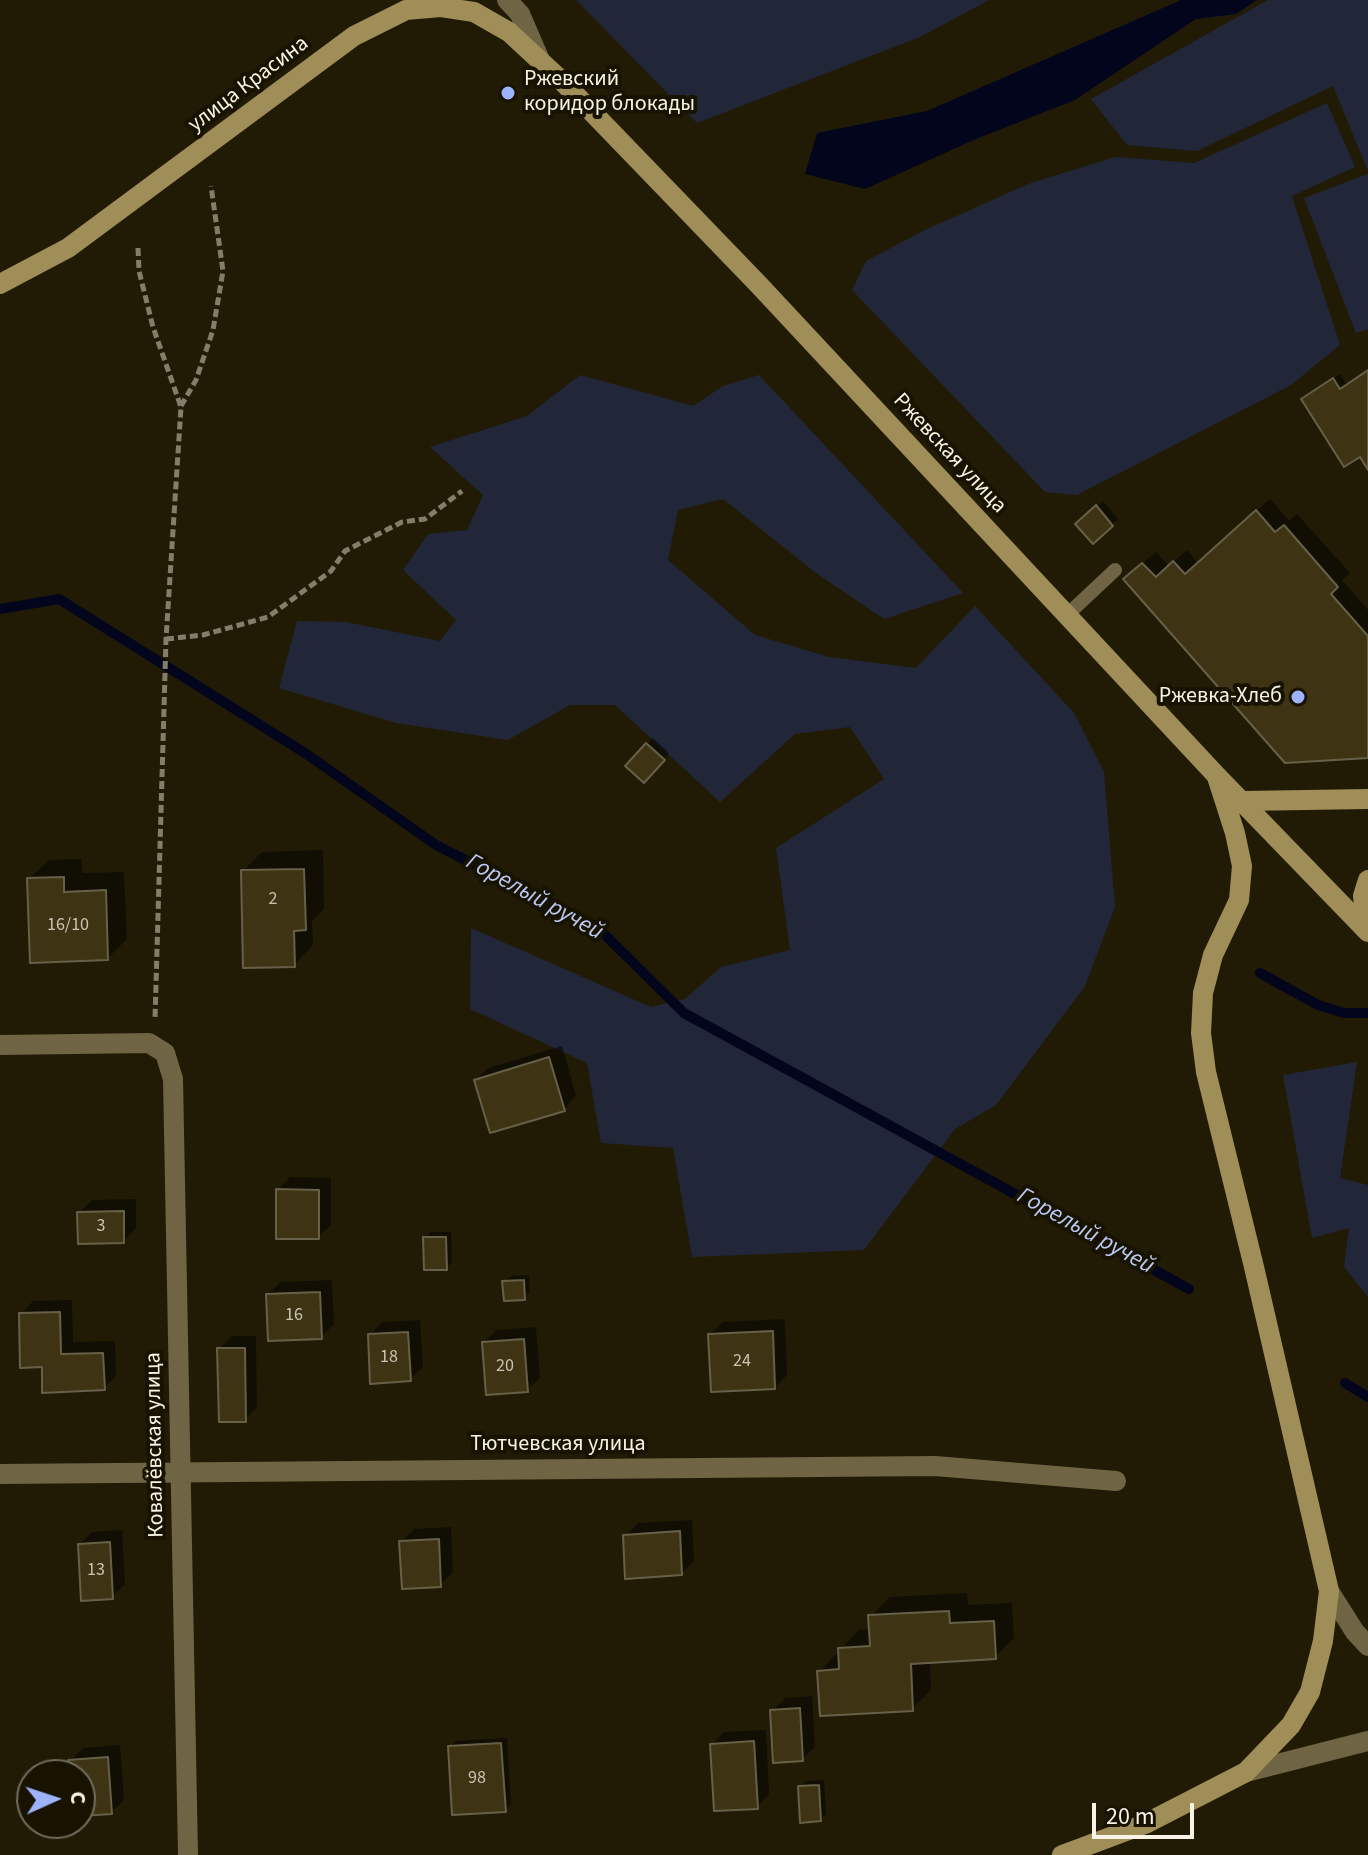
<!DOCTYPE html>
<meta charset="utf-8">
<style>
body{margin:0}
#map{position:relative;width:1368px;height:1855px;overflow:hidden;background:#211b06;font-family:"Source Sans 3",sans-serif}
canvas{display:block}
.north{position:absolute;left:16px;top:1759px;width:80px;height:80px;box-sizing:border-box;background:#181201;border:2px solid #716c5d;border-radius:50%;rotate:87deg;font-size:22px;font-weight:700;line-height:32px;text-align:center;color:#f7f3e6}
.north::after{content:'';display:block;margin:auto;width:28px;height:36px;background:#9eb3fd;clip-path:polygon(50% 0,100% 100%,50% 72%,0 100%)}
.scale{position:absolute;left:1092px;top:1803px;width:102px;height:36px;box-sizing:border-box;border:4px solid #f7f3e6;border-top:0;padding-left:10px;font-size:24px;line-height:28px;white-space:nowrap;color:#f7f3e6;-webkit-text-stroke:6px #181201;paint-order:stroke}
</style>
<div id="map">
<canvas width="1368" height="1855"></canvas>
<div class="north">С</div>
<div class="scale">20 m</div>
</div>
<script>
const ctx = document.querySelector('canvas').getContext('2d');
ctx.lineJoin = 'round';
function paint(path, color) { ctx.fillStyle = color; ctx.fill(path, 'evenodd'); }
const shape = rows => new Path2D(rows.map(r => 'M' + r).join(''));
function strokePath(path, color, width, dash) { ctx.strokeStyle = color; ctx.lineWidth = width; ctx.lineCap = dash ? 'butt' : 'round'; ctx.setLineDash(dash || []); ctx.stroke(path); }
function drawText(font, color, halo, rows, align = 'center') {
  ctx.font = font + ' "Source Sans 3",sans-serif'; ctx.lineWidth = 8; ctx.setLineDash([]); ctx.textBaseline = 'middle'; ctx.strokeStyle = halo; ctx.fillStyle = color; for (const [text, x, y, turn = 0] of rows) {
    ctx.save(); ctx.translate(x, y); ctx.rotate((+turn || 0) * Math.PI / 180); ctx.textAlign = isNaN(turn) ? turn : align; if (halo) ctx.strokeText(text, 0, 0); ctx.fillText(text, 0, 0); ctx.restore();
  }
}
paint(shape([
 [576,0,989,0,920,37,697,123],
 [1268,0,1368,0,1368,171,1333,86,1197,151,1127,145,1091,99],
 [1327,103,1355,167,1292,196,1340,345,1291,385,1077,495,1045,492,852,290,866,261,925,230,1028,184,1115,157,1194,163],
 [1368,174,1368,329,1356,333,1304,198],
 [580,375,693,406,723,386,759,375,963,593,884,619,816,573,723,499,678,510,668,560,755,635,829,657,916,668,975,606,1074,713,1104,772,1115,907,1085,986,996,1105,955,1129,864,1250,692,1257,673,1148,601,1143,587,1063,470,1009,471,928,651,1007,685,999,721,967,790,950,776,848,884,779,850,727,795,734,720,802,615,705,570,705,508,740,396,723,279,688,297,621,346,622,440,641,456,620,403,570,428,534,467,530,483,495,430,447,527,416],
 [1357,1062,1340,1178,1368,1185,1368,1297,1344,1267,1349,1228,1312,1238,1283,1075]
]), '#212739');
paint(shape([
 [1181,0,1257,0,1236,14,1196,19,1075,100,976,139,865,189,805,174,817,133,927,111]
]), '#03051d');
paint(shape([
 [1368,370,1368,466,1360,454,1304,399,1340,374,1347,385],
 [1270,499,1289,521,1297,514,1350,573,1342,580,1368,610,1368,756,1138,567,1156,552,1169,566,1187,550,1198,563],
 [1103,501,1118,519,1093,542,1078,524],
 [653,738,669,753,650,775,628,766],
 [323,850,324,909,312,921,313,945,294,965,243,871,262,852],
 [82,859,82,873,124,872,127,939,108,958,29,879,49,860],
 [562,1046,576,1096,564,1109,476,1080,488,1068],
 [290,1177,331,1178,331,1225,318,1237,278,1190],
 [136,1199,136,1228,124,1241,79,1213,92,1200],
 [431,1232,451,1232,452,1262,446,1268,425,1238],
 [529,1275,530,1292,524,1298,505,1282,510,1276],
 [332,1280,334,1324,321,1337,268,1294,281,1282],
 [72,1300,73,1342,115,1341,116,1376,104,1388,43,1365,21,1314,33,1301],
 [785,1319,787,1375,774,1388,710,1334,723,1322],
 [420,1320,423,1367,410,1379,370,1335,382,1322],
 [536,1327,540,1378,527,1390,484,1342,497,1330],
 [232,1336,256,1336,257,1407,245,1420,219,1349],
 [692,1520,694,1561,682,1573,625,1536,638,1523],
 [451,1527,453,1572,440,1585,401,1542,414,1529],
 [122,1530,125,1584,112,1597,80,1544,92,1532],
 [967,1593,968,1605,1012,1603,1014,1638,995,1657,930,1660,931,1690,912,1709,820,1671,859,1630,871,1629,871,1616,890,1597],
 [812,1696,815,1747,802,1759,772,1711,785,1698],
 [766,1730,769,1794,757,1807,712,1745,724,1732],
 [507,1738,511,1804,505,1810,450,1747,456,1741],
 [120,1745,124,1800,111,1812,80,1814,80,1775,71,1775,70,1761,83,1748],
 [824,1780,826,1814,820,1819,800,1787,806,1781]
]), '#0007');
strokePath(shape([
 [0,609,59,599,305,753,436,845,597,927,684,1013,1189,1289],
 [1260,973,1318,1005,1344,1013,1368,1013],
 [1345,1383,1368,1397]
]), '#03051d', 10);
const building = shape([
 [1368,370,1368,470,1360,457,1344,467,1301,399,1333,378,1340,389,1368,370],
 [1096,505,1113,526,1093,544,1075,524,1096,505],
 [1256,510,1275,532,1284,525,1338,587,1331,594,1368,636,1368,758,1285,763,1123,579,1142,563,1156,577,1173,561,1185,574,1256,510],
 [646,743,665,760,644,783,625,766,646,743],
 [304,869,306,930,294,931,295,967,243,968,241,870,304,869],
 [64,877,64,892,106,890,108,960,30,963,27,878,64,877],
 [549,1057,565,1111,490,1133,474,1080,549,1057],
 [276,1189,319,1190,319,1239,276,1239,276,1189],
 [124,1211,124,1243,78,1244,77,1212,124,1211],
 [423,1237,446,1237,447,1270,424,1270,423,1237],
 [524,1280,525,1300,504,1301,502,1281,524,1280],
 [320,1292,322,1339,268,1341,266,1294,320,1292],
 [60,1312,61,1354,103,1353,105,1390,42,1393,42,1367,20,1368,19,1313,60,1312],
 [773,1331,775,1389,711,1392,708,1334,773,1331],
 [408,1332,411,1381,370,1384,368,1334,408,1332],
 [524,1339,528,1392,486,1395,482,1342,524,1339],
 [217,1348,245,1348,246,1422,219,1422,217,1348],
 [680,1531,682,1575,625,1579,623,1535,680,1531],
 [439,1539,441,1587,402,1589,399,1541,439,1539],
 [110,1542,113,1599,81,1601,78,1544,110,1542],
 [949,1611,950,1623,994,1621,996,1659,911,1664,913,1711,820,1716,817,1671,839,1669,838,1648,870,1646,868,1615,949,1611],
 [800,1708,803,1761,773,1763,770,1710,800,1708],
 [754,1741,758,1809,714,1811,710,1744,754,1741],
 [501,1743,506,1812,452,1815,448,1746,501,1743],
 [108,1757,112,1814,80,1816,80,1775,69,1775,68,1760,108,1757],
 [819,1785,821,1821,800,1823,798,1786,819,1785]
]);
paint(building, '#3e3413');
strokePath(building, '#676049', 2);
strokePath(shape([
 [138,248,139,271,153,327,181,407,166,639,155,1019],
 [181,406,196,380,213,330,223,271,211,186],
 [166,639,203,635,268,617,331,571,345,551,402,522,425,519,462,491]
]), '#837e6c', 5, [8, 4]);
strokePath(shape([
 [1067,615,1115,570]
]), '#6f6444', 14);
strokePath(shape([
 [507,0,520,14,539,58],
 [0,1045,149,1043,165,1053,173,1079,188,1855],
 [0,1474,935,1466,1116,1481],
 [1329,1591,1355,1632,1368,1646],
 [1246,1772,1368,1741]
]), '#6f6444', 20);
strokePath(shape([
 [0,284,68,248,354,36,406,10,441,7,474,12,509,32,564,83,759,285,1216,775,1368,932],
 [1243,801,1368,799],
 [1367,931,1363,896,1368,880],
 [1062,1855,1145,1824,1246,1772,1291,1725,1310,1692,1323,1641,1329,1591,1254,1267,1206,1072,1201,1033,1203,993,1213,955,1239,900,1242,866,1235,833,1217,777]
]), '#9f8e58', 20);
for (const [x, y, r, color] of [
 [508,93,8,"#9eb3fd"],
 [1298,697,8,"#9eb3fd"]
]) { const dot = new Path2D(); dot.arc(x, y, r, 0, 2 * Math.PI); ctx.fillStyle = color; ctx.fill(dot); strokePath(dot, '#181201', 3); }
drawText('18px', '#c9c3b1', null, [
 ["2",273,900],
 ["16/10",68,926],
 ["3",101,1227],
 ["16",294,1316],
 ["18",389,1358],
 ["24",742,1362],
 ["20",505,1367],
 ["13",96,1571],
 ["98",477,1779]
]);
drawText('22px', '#f7f3e6', '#181201', [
 ["Ржевский",524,80],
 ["коридор блокады",524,105],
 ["Ржевка-Хлеб",1282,697,"right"]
], 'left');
drawText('22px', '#f7f3e6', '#181201', [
 ["улица Красина",249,85,-37],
 ["Ржевская улица",949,454,47],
 ["Ковалёвская улица",156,1445,-91],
 ["Тютчевская улица",558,1445]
]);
drawText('italic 24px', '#bbc9f5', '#181201', [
 ["Горелый ручей",534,898,29],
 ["Горелый ручей",1085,1232,29]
]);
</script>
